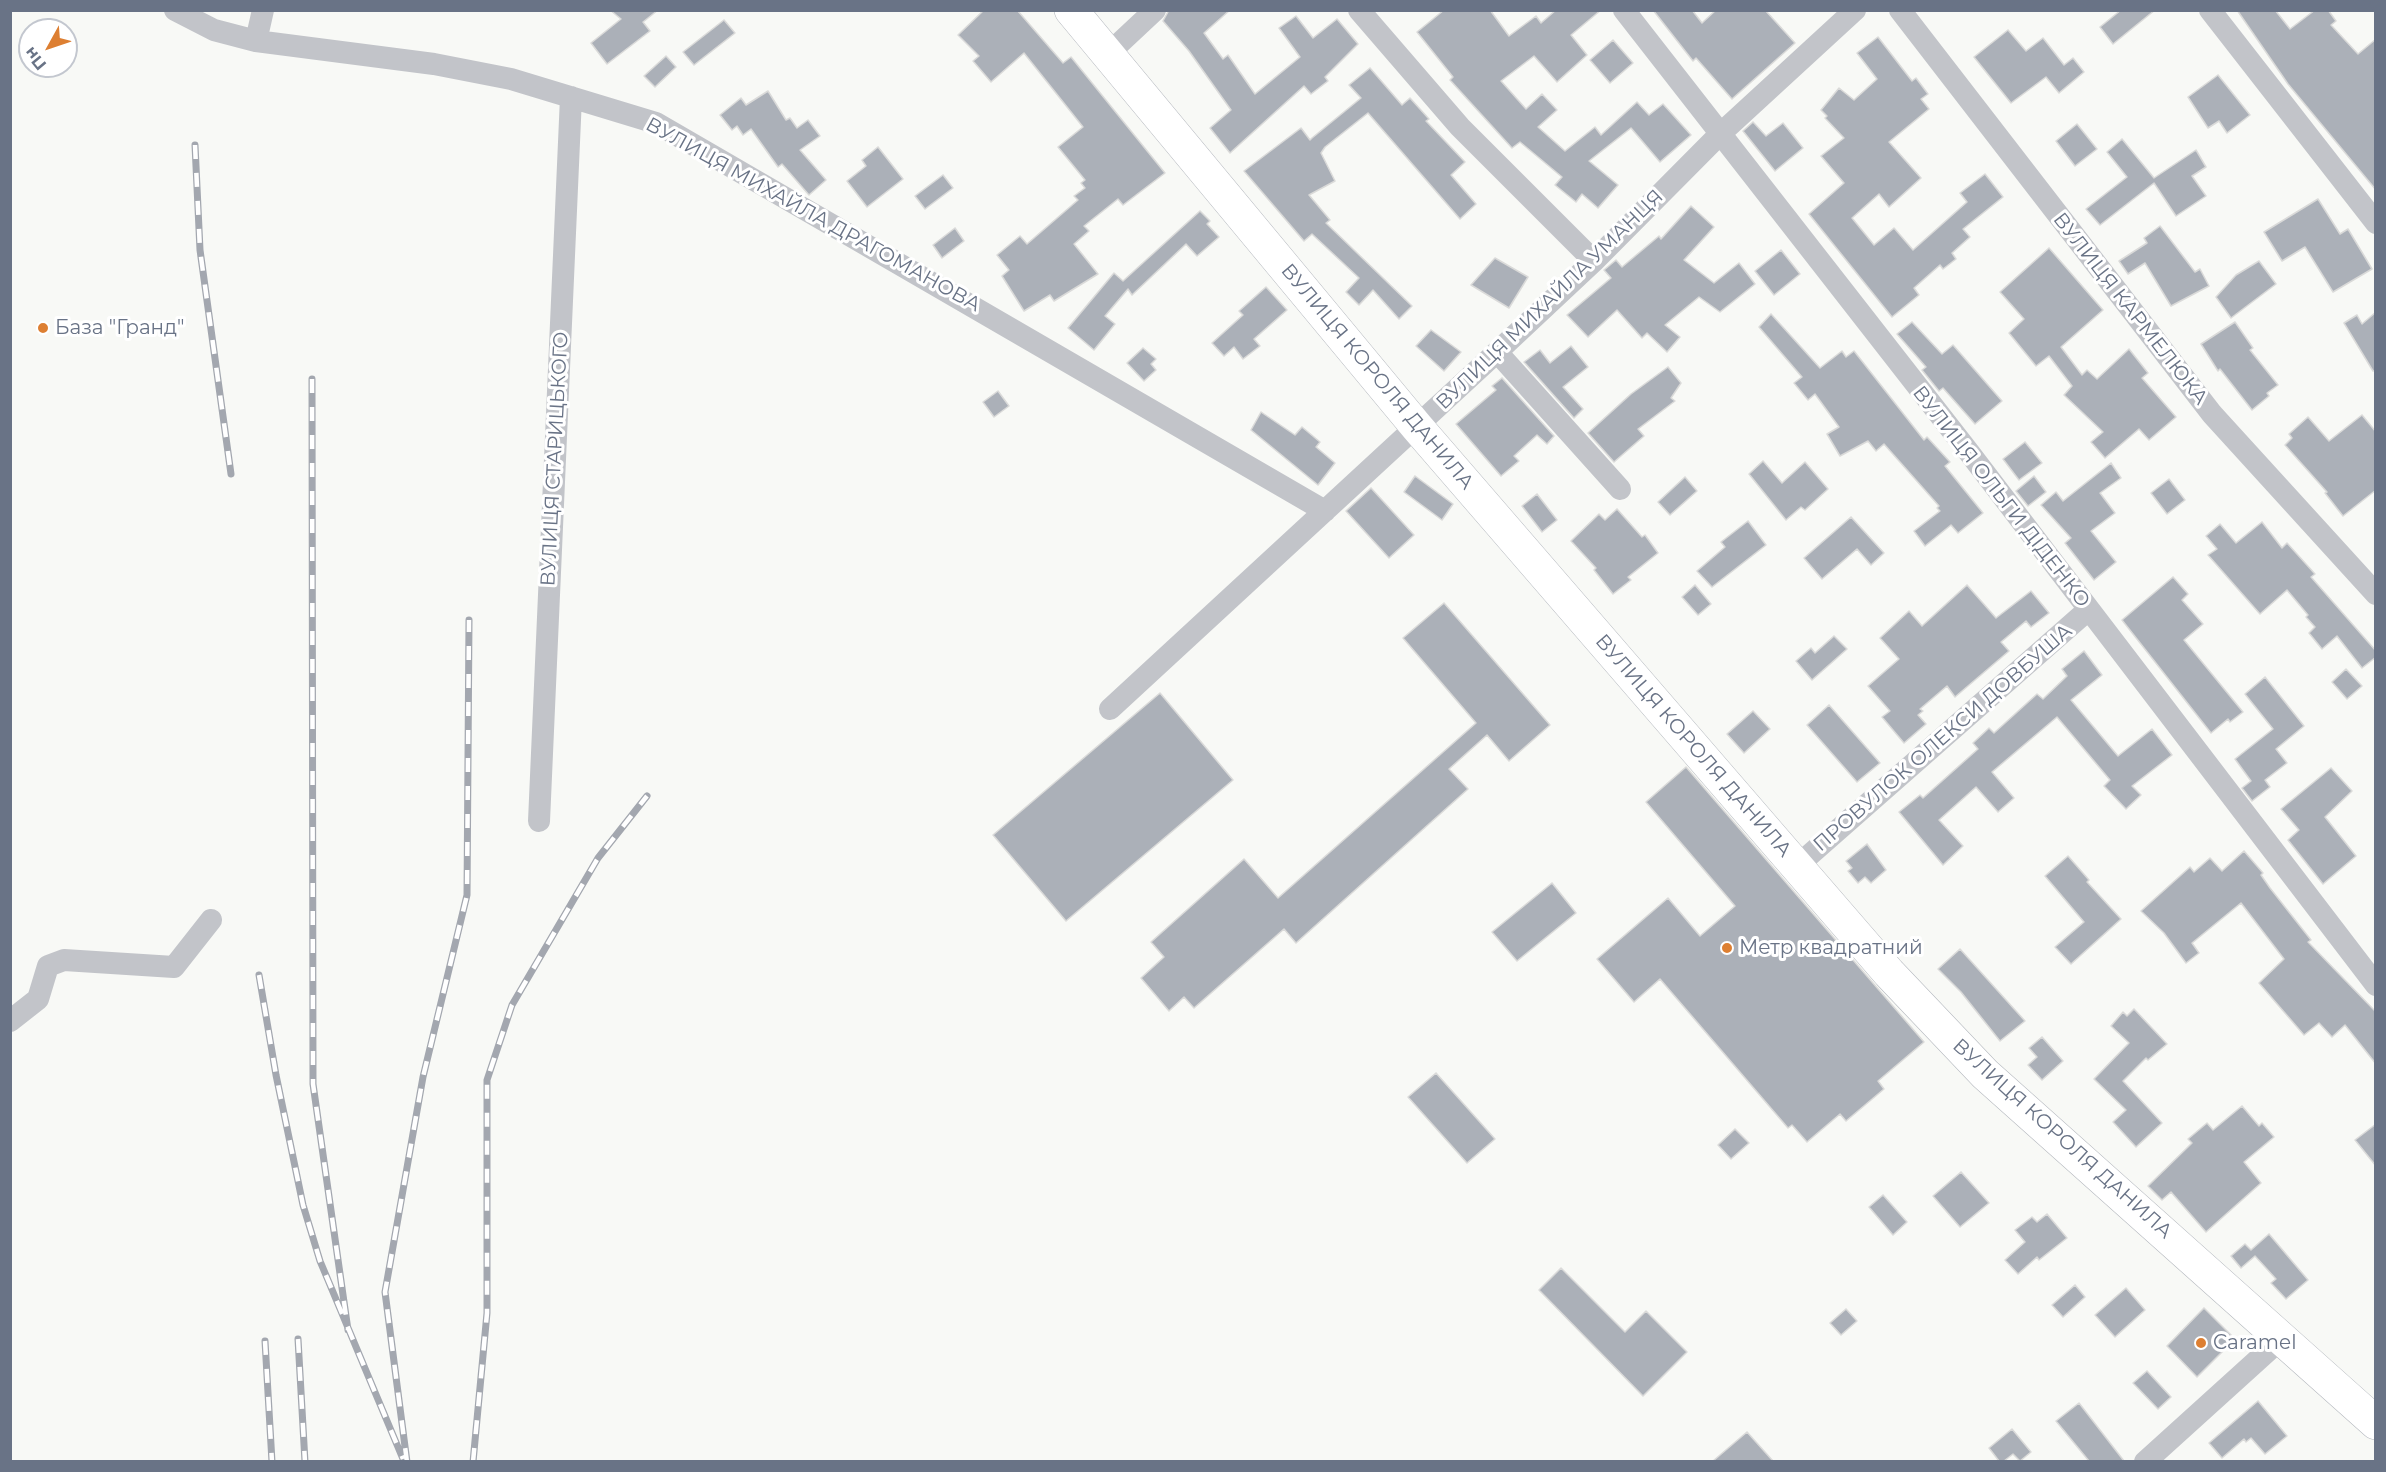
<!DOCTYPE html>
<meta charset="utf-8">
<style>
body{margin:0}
#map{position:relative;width:2386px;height:1472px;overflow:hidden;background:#f8f9f6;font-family:Montserrat,sans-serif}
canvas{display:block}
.frame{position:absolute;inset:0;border:12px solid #697386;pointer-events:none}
.north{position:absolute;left:18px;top:18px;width:60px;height:60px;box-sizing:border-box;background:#fff;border:2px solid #c3c7cf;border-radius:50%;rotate:230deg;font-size:16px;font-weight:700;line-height:24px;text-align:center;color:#697386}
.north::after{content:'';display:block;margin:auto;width:21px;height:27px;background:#dd7f32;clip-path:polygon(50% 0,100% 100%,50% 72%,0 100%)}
</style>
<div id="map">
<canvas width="2386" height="1472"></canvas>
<div class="frame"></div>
<div class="north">Пн</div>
</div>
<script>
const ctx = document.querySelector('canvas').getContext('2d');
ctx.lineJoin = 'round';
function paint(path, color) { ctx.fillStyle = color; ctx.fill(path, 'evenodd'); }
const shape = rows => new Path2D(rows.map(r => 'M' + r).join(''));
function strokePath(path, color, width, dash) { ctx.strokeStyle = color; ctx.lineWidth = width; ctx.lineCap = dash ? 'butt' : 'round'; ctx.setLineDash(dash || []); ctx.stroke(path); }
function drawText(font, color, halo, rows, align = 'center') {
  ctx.font = font + ' Montserrat,sans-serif'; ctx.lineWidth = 6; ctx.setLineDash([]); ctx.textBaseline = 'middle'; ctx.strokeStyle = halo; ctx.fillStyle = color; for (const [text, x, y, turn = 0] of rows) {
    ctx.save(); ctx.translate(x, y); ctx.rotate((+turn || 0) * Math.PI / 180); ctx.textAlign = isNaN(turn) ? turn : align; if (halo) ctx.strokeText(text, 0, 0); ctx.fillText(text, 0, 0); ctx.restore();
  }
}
const building = shape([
 [610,10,658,10,643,22,650,31,607,64,591,43,621,19,610,10],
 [984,10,1017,10,1063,63,1071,57,1165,173,1123,205,1118,199,1084,226,1089,231,1074,244,1098,274,1054,301,1050,295,1024,311,1002,276,1009,270,997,255,1020,236,1027,244,1078,200,1074,196,1085,188,1081,183,1085,180,1058,147,1083,127,1024,53,991,82,973,61,979,56,958,35,984,10],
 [1169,10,1230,10,1204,33,1223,59,1228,55,1255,94,1300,57,1279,28,1296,16,1313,38,1337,19,1358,44,1325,77,1328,81,1311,94,1304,86,1230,153,1210,128,1231,110,1189,51,1163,21,1169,10],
 [1444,10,1490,10,1509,36,1536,16,1541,23,1556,10,1601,10,1571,35,1587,55,1557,82,1534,56,1501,81,1526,109,1542,94,1557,110,1538,127,1565,151,1595,127,1601,135,1637,102,1649,115,1663,104,1691,135,1660,162,1631,128,1589,161,1618,185,1598,208,1582,194,1576,202,1555,185,1562,177,1520,142,1512,148,1450,80,1453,77,1417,32,1444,10],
 [1653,10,1692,10,1702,23,1716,10,1765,10,1795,43,1732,99,1696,58,1693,61,1653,10],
 [2121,10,2155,10,2113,44,2100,27,2121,10],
 [2237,10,2275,10,2290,29,2315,10,2328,10,2336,21,2331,25,2358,54,2376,39,2376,190,2288,84,2237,10],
 [724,20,735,33,694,65,683,52,724,20],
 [2008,30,2026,51,2043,38,2064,65,2073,58,2084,72,2059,93,2046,77,2011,103,1974,57,2008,30],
 [1878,37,1912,81,1916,78,1928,94,1921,99,1929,109,1889,142,1921,178,1889,207,1879,194,1852,218,1874,245,1894,228,1913,250,1967,202,1960,193,1985,174,2003,197,1963,229,1970,237,1952,253,1956,259,1943,269,1940,265,1914,288,1919,295,1892,317,1809,214,1844,183,1821,156,1844,138,1825,118,1827,116,1821,110,1839,88,1854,100,1877,79,1857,53,1878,37],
 [1613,40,1633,63,1610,83,1590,60,1613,40],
 [666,56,676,67,655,87,644,76,666,56],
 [1370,68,1402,105,1410,98,1429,119,1426,121,1465,162,1451,175,1476,204,1460,219,1368,113,1325,147,1321,153,1335,181,1309,195,1330,220,1326,223,1412,306,1399,319,1373,290,1359,305,1346,292,1359,278,1312,234,1304,241,1244,171,1301,128,1310,140,1312,138,1361,98,1349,85,1370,68],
 [2218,75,2250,115,2227,133,2219,121,2208,128,2188,97,2218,75],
 [768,91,786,120,790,118,797,128,808,120,820,136,800,150,826,180,809,195,782,164,778,167,751,129,743,135,737,126,732,130,720,115,741,98,746,105,768,91],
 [1753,122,1766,136,1783,123,1803,148,1775,171,1743,131,1753,122],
 [2077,124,2097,149,2075,166,2056,141,2077,124],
 [2122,139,2154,178,2196,150,2206,167,2192,176,2206,196,2176,216,2154,183,2100,225,2086,209,2127,177,2107,152,2122,139],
 [878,147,903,179,867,207,847,181,866,166,862,160,878,147],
 [943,175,953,188,925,209,915,196,943,175],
 [2318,199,2340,234,2348,229,2372,269,2333,292,2305,247,2282,261,2264,232,2318,199],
 [1691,206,1714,227,1684,260,1714,283,1739,263,1755,284,1720,312,1699,297,1665,325,1680,337,1667,352,1647,333,1642,338,1617,310,1588,337,1567,315,1611,278,1604,270,1616,260,1622,267,1659,236,1661,239,1691,206],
 [1200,211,1210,221,1207,224,1219,237,1197,256,1186,244,1132,295,1128,289,1105,316,1115,324,1094,350,1068,328,1114,273,1123,281,1200,211],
 [2160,226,2195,272,2200,269,2209,286,2171,306,2145,263,2128,274,2119,261,2147,243,2144,238,2160,226],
 [955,228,964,241,942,258,933,245,955,228],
 [2049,248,2103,310,2061,347,2082,375,2087,370,2097,379,2129,349,2148,373,2142,378,2176,417,2149,440,2139,429,2105,458,2091,442,2103,432,2064,395,2072,386,2049,356,2036,366,2009,333,2024,319,2000,292,2049,248],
 [1781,250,1800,274,1774,295,1755,271,1781,250],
 [1495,258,1528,277,1509,308,1471,285,1495,258],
 [2259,261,2276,284,2231,318,2216,297,2236,275,2259,261],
 [1266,287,1287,310,1254,339,1260,346,1243,359,1234,347,1224,356,1212,343,1243,315,1239,311,1266,287],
 [2376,312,2376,370,2373,371,2344,323,2357,315,2362,324,2376,312],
 [1771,314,1820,368,1842,351,1846,357,1854,351,1924,440,1927,437,1950,462,1945,466,1983,513,1958,533,1951,525,1925,546,1914,531,1940,511,1937,508,1939,506,1884,444,1876,451,1868,441,1840,456,1827,434,1839,427,1815,394,1808,400,1794,383,1802,377,1759,327,1771,314],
 [1912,322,1942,354,1953,345,2002,401,1975,424,1943,388,1939,391,1922,370,1926,367,1897,334,1912,322],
 [2235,322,2253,348,2250,350,2278,385,2267,393,2269,396,2252,410,2220,369,2218,371,2201,344,2235,322],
 [1431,330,1461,352,1444,371,1416,346,1431,330],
 [1571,346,1588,367,1563,387,1583,409,1574,418,1524,362,1540,350,1550,363,1571,346],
 [1143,348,1156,359,1151,364,1156,370,1144,381,1127,363,1143,348],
 [1668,367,1681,383,1671,398,1675,401,1638,429,1644,436,1614,462,1588,433,1631,394,1668,367],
 [1502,378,1554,436,1547,444,1537,435,1514,456,1519,461,1501,476,1456,424,1496,390,1492,386,1502,378],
 [998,391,1009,406,994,417,983,402,998,391],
 [1261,412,1295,435,1302,427,1320,442,1316,447,1335,463,1318,485,1251,430,1261,412],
 [2362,415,2376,432,2376,490,2343,516,2325,493,2327,492,2285,445,2292,438,2289,434,2308,417,2329,441,2362,415],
 [2025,442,2042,463,2019,480,2003,459,2025,442],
 [1763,461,1782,483,1805,462,1828,489,1805,510,1801,507,1786,520,1749,474,1763,461],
 [2111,463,2121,478,2100,493,2115,513,2091,531,2116,562,2094,580,2065,543,2071,538,2041,505,2056,492,2063,501,2111,463],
 [1415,476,1453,504,1442,520,1404,492,1415,476],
 [2034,476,2046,492,2028,506,2016,491,2034,476],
 [1685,477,1697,491,1670,515,1658,502,1685,477],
 [2169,479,2185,500,2167,514,2151,493,2169,479],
 [1371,488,1414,535,1389,558,1346,511,1371,488],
 [1537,494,1557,520,1542,532,1522,506,1537,494],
 [1617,509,1642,537,1645,535,1658,553,1628,577,1631,580,1613,594,1594,570,1596,568,1571,541,1599,514,1605,520,1617,509],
 [1851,517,1884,553,1871,565,1857,549,1822,579,1804,558,1851,517],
 [1748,521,1766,545,1712,587,1697,571,1725,547,1721,542,1748,521],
 [2262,522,2282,548,2287,543,2315,574,2311,577,2376,651,2376,657,2362,668,2337,636,2322,649,2309,633,2315,627,2306,617,2308,615,2287,590,2260,614,2208,555,2217,549,2206,536,2220,524,2236,543,2262,522],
 [2173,577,2188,594,2182,600,2203,624,2184,640,2243,712,2230,722,2228,719,2211,733,2122,620,2173,577],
 [1695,585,1711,604,1698,615,1682,597,1695,585],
 [1967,585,1996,618,2031,591,2049,613,2031,627,2026,621,2001,642,2009,651,1955,697,1947,686,1920,709,1923,711,1918,715,1926,724,1904,743,1882,717,1890,711,1868,686,1899,659,1880,638,1909,611,1922,626,1967,585],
 [1444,603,1550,725,1509,761,1487,735,1449,769,1468,789,1296,943,1284,929,1194,1008,1184,997,1169,1011,1141,978,1164,957,1151,942,1244,859,1278,898,1476,723,1403,638,1444,603],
 [1834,636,1847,649,1812,680,1796,661,1811,648,1815,653,1834,636],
 [2084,651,2102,675,2071,700,2118,756,2152,729,2172,755,2132,786,2141,795,2126,809,2104,786,2110,780,2057,717,1992,772,2014,798,1998,812,1976,787,1939,820,1963,846,1943,865,1899,812,1920,795,1923,798,1978,749,1973,743,1989,728,1994,733,2037,694,2043,699,2067,676,2062,669,2084,651],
 [2346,669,2362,686,2347,699,2332,682,2346,669],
 [2265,677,2304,726,2276,749,2287,763,2265,780,2270,787,2252,801,2242,788,2251,781,2235,759,2273,729,2245,694,2265,677],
 [1160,693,1233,780,1066,921,993,835,1160,693],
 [1829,705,1880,763,1857,782,1807,725,1829,705],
 [1753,711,1770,729,1744,753,1727,734,1753,711],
 [1686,767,1924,1042,1878,1081,1884,1089,1846,1121,1840,1114,1807,1142,1792,1125,1788,1128,1660,979,1634,1002,1597,959,1668,898,1700,936,1735,906,1646,802,1686,767],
 [2331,768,2352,791,2325,817,2356,856,2323,884,2288,840,2299,830,2281,809,2331,768],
 [1867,844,1886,870,1871,883,1865,877,1858,883,1848,871,1852,868,1846,861,1867,844],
 [2244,851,2263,873,2261,875,2270,888,2311,940,2308,942,2376,1012,2376,1064,2345,1025,2332,1037,2319,1023,2304,1035,2259,983,2284,959,2241,903,2192,943,2199,953,2186,963,2164,933,2141,911,2190,867,2194,872,2210,858,2222,871,2244,851],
 [2068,856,2089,880,2087,882,2121,919,2071,964,2055,947,2084,922,2045,876,2068,856],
 [1552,883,1576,913,1517,961,1492,932,1552,883],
 [1960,949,2025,1021,2000,1041,1961,992,1938,969,1960,949],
 [2134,1009,2167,1044,2148,1060,2146,1058,2123,1081,2162,1123,2136,1147,2113,1122,2126,1110,2094,1079,2129,1043,2111,1026,2123,1012,2127,1016,2134,1009],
 [2042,1037,2063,1061,2042,1080,2028,1065,2037,1057,2029,1048,2042,1037],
 [1436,1073,1495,1139,1467,1163,1408,1097,1436,1073],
 [2242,1106,2259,1126,2262,1123,2274,1137,2244,1162,2261,1183,2206,1232,2171,1192,2162,1200,2148,1186,2192,1143,2188,1139,2207,1123,2213,1130,2242,1106],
 [2376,1124,2376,1166,2355,1140,2376,1124],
 [1735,1129,1749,1143,1731,1159,1718,1145,1735,1129],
 [1961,1172,1989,1203,1960,1227,1933,1196,1961,1172],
 [1883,1195,1907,1222,1893,1235,1869,1207,1883,1195],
 [2047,1214,2067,1238,2039,1260,2037,1257,2018,1274,2005,1260,2025,1242,2015,1230,2032,1217,2037,1222,2047,1214],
 [2269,1234,2308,1280,2286,1299,2271,1283,2276,1279,2255,1256,2241,1268,2231,1256,2245,1244,2251,1250,2269,1234],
 [1561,1268,1625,1332,1646,1311,1687,1352,1643,1396,1539,1290,1561,1268],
 [2075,1285,2085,1297,2063,1317,2052,1305,2075,1285],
 [2126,1288,2145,1310,2115,1337,2095,1315,2126,1288],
 [2204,1308,2235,1339,2197,1377,2167,1346,2204,1308],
 [1846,1309,1857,1321,1841,1335,1830,1323,1846,1309],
 [2147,1371,2171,1397,2158,1409,2133,1383,2147,1371],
 [2258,1401,2287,1436,2265,1454,2251,1438,2246,1442,2244,1439,2222,1458,2209,1443,2258,1401],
 [2079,1403,2124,1461,2089,1461,2056,1421,2079,1403],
 [2012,1429,2031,1452,2020,1461,2013,1454,2004,1461,1999,1461,1989,1448,2012,1429],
 [1747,1432,1773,1461,1713,1461,1747,1432]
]);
paint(building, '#abb0b8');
strokePath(building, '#dadad9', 1.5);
const secondary = shape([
 [1071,10,1417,427,1889,973,1985,1074,2376,1423]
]);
strokePath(secondary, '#b4b8be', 34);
strokePath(shape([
 [175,10,214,30,256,41,434,64,511,79,656,123,1325,511],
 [1359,10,1460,127,1594,261],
 [1624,10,1968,451,2376,985],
 [1900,10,2212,414,2376,594],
 [2210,10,2376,223],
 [256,41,263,10],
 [1108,54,1155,10],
 [1497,352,1620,489],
 [1110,709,1497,352,1594,261,1719,135,1855,10],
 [539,821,571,97],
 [1797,866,2088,610],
 [10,1021,38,999,48,966,64,960,174,967,211,920],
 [2145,1462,2282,1338]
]), '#c2c4c9', 22);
strokePath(secondary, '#fff', 33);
const rail = shape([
 [195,145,200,250,231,474],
 [312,379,313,1084,348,1330],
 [259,975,276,1075,303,1205,320,1261,403,1459],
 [298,1339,305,1462],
 [265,1341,272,1462],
 [407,1462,385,1292,423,1077,467,895,469,620],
 [473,1462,487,1313,487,1080,512,1005,598,858,647,796]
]);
strokePath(rail, '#a3a7af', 7);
strokePath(rail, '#fff', 4.5, [14]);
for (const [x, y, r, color] of [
 [43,328,6,"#dd7f32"],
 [1727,948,6,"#dd7f32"],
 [2201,1343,6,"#dd7f32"]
]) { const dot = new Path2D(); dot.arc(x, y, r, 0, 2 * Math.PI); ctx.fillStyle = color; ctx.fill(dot); strokePath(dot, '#fff', 2); }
drawText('20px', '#697386', '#fff', [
 ["ВУЛИЦЯ МИХАЙЛА ДРАГОМАНОВА",813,215,29],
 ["ВУЛИЦЯ МИХАЙЛА УМАНЦЯ",1550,300,-44],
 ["ВУЛИЦЯ КАРМЕЛЮКА",2130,309,52],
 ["ВУЛИЦЯ КОРОЛЯ ДАНИЛА",1377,377,50],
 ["ВУЛИЦЯ СТАРИЦЬКОГО",555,459,-87],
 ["ВУЛИЦЯ ОЛЬГИ ДІДЕНКО",2001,497,52],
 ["ПРОВУЛОК ОЛЕКСИ ДОВБУША",1943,738,-41],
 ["ВУЛИЦЯ КОРОЛЯ ДАНИЛА",1693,746,49],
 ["ВУЛИЦЯ КОРОЛЯ ДАНИЛА",2062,1139,42]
]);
drawText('20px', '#697386', '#fff', [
 ["База \"Гранд\"",55,328],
 ["Метр квадратний",1739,948],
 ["Caramel",2213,1343]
], 'left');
</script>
